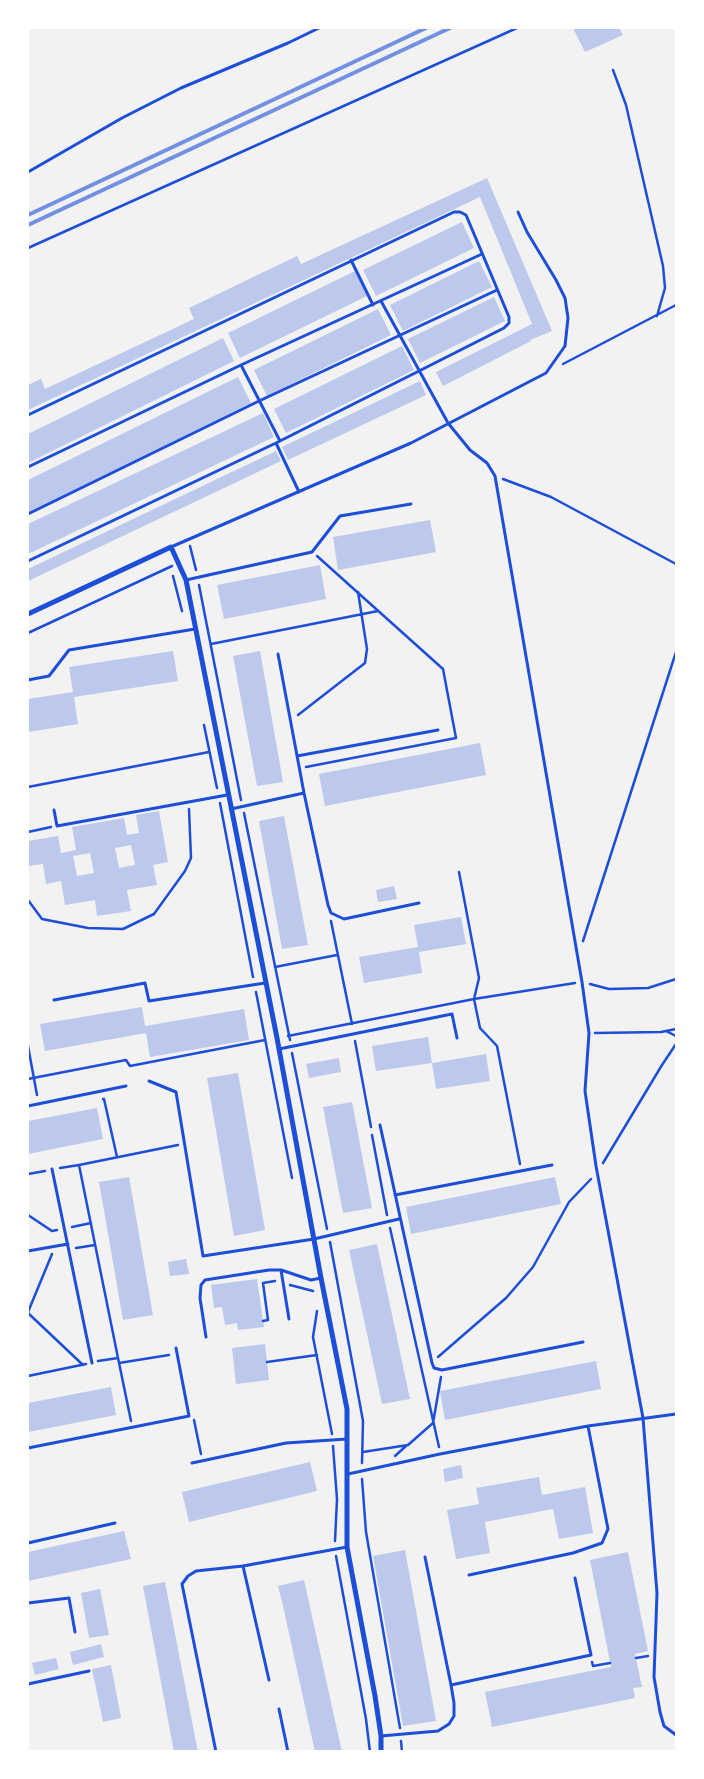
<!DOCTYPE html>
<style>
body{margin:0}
#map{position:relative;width:704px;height:1779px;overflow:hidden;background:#f2f2f2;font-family:"PT Sans",sans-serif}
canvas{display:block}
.frame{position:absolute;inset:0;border:29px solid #fff;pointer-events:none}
</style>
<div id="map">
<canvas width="704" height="1779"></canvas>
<div class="frame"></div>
</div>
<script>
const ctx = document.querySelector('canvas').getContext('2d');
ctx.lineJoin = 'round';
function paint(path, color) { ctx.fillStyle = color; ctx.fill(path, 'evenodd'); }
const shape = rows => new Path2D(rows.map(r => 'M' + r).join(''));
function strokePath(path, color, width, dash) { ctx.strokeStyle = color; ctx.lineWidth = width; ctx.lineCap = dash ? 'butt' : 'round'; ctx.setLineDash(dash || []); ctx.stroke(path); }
paint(shape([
 [573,28,619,28,623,35,585,52],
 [487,178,552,331,530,340,531,341,443,386,436,372,532,324,480,197,28,410,28,385,41,379,45,389,194,319,189,308,297,256,301,264],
 [462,222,474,248,376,296,363,270],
 [479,261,492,287,403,331,390,305],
 [355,271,367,296,240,358,228,333],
 [494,297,505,321,420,363,408,339],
 [378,309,391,335,267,396,254,370],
 [223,338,234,361,28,463,28,434],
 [402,346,414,370,286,433,274,409],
 [238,377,251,403,28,513,28,480],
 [420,381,426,395,288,460,282,447],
 [263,413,274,437,28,554,28,524],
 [276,451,281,461,28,581,28,569],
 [430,520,436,552,338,570,333,537],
 [320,565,326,599,224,619,217,585],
 [173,651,178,681,74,697,78,724,28,732,28,699,73,692,69,667],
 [260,651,283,782,257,786,233,656],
 [480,743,486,775,325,806,319,774],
 [159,811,168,862,153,865,157,885,127,890,131,911,97,916,95,900,65,905,61,881,46,884,43,864,28,866,28,841,58,836,61,853,76,850,72,827,124,818,127,835,139,833,136,815],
 [131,845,135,865,119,868,115,848],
 [90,853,94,873,77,876,73,856],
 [284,816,308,945,282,949,259,821],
 [394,886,397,899,378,902,376,890],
 [461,917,466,944,419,952,422,973,364,983,359,957,418,947,414,925],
 [142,1007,145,1026,244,1009,249,1040,150,1057,146,1033,45,1051,40,1024],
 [428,1037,432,1063,486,1054,490,1081,436,1089,432,1063,376,1071,372,1046],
 [339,1058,341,1072,309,1078,306,1064],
 [238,1073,265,1230,234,1236,207,1078],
 [352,1102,372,1208,343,1213,323,1107],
 [97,1108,103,1139,28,1154,28,1121],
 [129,1177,153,1315,123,1320,99,1182],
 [555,1177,561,1204,411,1234,406,1207],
 [377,1244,410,1399,382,1404,349,1250],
 [186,1259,189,1274,170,1276,168,1262],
 [257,1279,264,1327,238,1330,237,1323,225,1325,222,1307,214,1308,211,1285],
 [265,1344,269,1380,236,1384,232,1348],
 [596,1361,601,1389,445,1420,440,1391],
 [111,1387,116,1415,28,1432,28,1403],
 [310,1462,317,1491,189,1522,182,1492],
 [461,1465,463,1478,445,1482,443,1469],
 [539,1477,542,1495,585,1487,593,1533,559,1539,553,1509,485,1522,490,1553,456,1559,447,1510,479,1504,476,1488],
 [124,1531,131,1559,28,1581,28,1552],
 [405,1550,436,1721,403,1726,373,1556],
 [628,1552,648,1651,635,1654,642,1687,633,1688,635,1698,492,1727,485,1692,611,1667,590,1560],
 [304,1580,342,1752,315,1752,283,1606,278,1586],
 [165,1582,188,1701,198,1752,174,1752,143,1586],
 [100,1589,109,1635,89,1638,81,1593],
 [101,1644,104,1657,73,1665,70,1652],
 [56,1658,59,1669,35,1675,32,1663],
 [111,1665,121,1718,103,1722,92,1669]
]), '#bdc9ec');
strokePath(shape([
 [613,70,626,105,663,266,665,288,657,316],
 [28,248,517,28],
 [563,364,676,305],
 [503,479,551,497,676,564],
 [190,546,196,570],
 [173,576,182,611],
 [199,585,241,800],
 [28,633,172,566],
 [211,644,378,611],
 [298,715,365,663,367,649,358,592],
 [204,725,217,788],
 [306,767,456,738,443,669,317,556],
 [28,787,209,752],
 [220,803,253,977],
 [244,813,290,1040],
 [28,832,51,827],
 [459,872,479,978,474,999,480,1028,497,1046,520,1164],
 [28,900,42,919,88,928,123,929,154,914,185,871,191,858,189,809],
 [331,921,352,1024],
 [583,941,676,652],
 [275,967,337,955],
 [590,984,609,989,648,988,676,979],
 [256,992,292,1178],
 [666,1031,676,1036],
 [595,1033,661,1032,676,1029],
 [288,1036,474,999,575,983],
 [355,1041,371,1127],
 [28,1046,37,1095],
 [292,1053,327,1229],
 [28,1079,126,1060,130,1066,265,1040],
 [103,1099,104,1099,117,1157],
 [372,1135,387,1215],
 [603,1163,662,1065,676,1044],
 [79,1165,178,1145],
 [60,1168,79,1165,118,1358],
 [28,1174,45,1171],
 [28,1215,52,1231,57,1230],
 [72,1227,91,1223],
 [390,1228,439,1447],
 [330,1242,363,1421,362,1463],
 [76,1248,95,1245],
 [290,1285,313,1291],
 [317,1311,313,1337,332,1434],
 [28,1312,52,1254],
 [28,1313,83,1365],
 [263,1321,268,1320,263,1283,275,1281],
 [438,1357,506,1298,533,1267,569,1202,591,1179],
 [98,1361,118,1358,131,1421],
 [267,1362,317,1355],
 [119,1363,169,1355],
 [28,1376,86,1364],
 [194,1420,201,1454],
 [333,1446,337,1499,335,1541],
 [363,1452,408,1445,433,1423,441,1377],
 [395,1456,406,1446],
 [362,1479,366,1532,400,1728],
 [336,1556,366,1719,370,1752],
 [636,1658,648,1656],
 [592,1662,593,1666,610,1663],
 [401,1741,402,1752]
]), '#1d4ed8', 2.5);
strokePath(shape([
 [28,172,122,118,181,88,288,43,319,28],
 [351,260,373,305],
 [381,301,448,423,470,450,487,463,495,476,582,982,589,1033,585,1091,596,1166,643,1418,657,1593,654,1677,660,1712,664,1726,676,1735],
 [241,365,280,441],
 [28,415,454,212,460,212,466,215,509,317,509,323,504,328,419,371,276,443,28,561],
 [276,443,299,492],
 [28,467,241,365,482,254],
 [28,514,259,401,497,290],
 [171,547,411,443,546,373,565,346,568,318,565,298,556,280,527,232,518,212],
 [186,580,312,552,340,516,411,504],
 [278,654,304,793,328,905,331,913,344,919,419,903],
 [28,680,49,676,69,650,195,629],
 [297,756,438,730],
 [231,809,304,793],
 [54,810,57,826,227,795],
 [54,1000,145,983,149,1001,265,983],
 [279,1049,452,1014,457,1038],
 [149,1081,176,1092,203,1256,314,1239,399,1219],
 [28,1106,126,1086],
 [380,1125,432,1363,434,1368,442,1370,583,1342],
 [52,1169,92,1363],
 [395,1195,552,1165],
 [28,1251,68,1244],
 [289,1319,281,1270,311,1280,321,1278],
 [206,1337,200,1298,201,1285,205,1280,269,1270,281,1270],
 [28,1448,189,1416,176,1348],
 [192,1463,286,1443,347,1439],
 [348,1474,440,1454,588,1426,676,1414],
 [28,1543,115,1523],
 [243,1566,269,1680],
 [469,1575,573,1553,602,1543,608,1529,588,1426],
 [28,1603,69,1598,75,1632],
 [28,1684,89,1671],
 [451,1685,591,1655,575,1578],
 [279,1709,288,1752],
 [381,1736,438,1731,449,1724,454,1716,454,1703,451,1685,425,1557],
 [216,1752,182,1584,188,1576,196,1571,243,1566,347,1547]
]), '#1d4ed8', 3);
strokePath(shape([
 [28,614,171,547,186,580,277,1038,321,1278,347,1409,347,1547,375,1696,381,1736,381,1752]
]), '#1d4ed8', 5);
strokePath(shape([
 [28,215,426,28],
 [28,225,450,28]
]), '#7290e2', 4);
</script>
